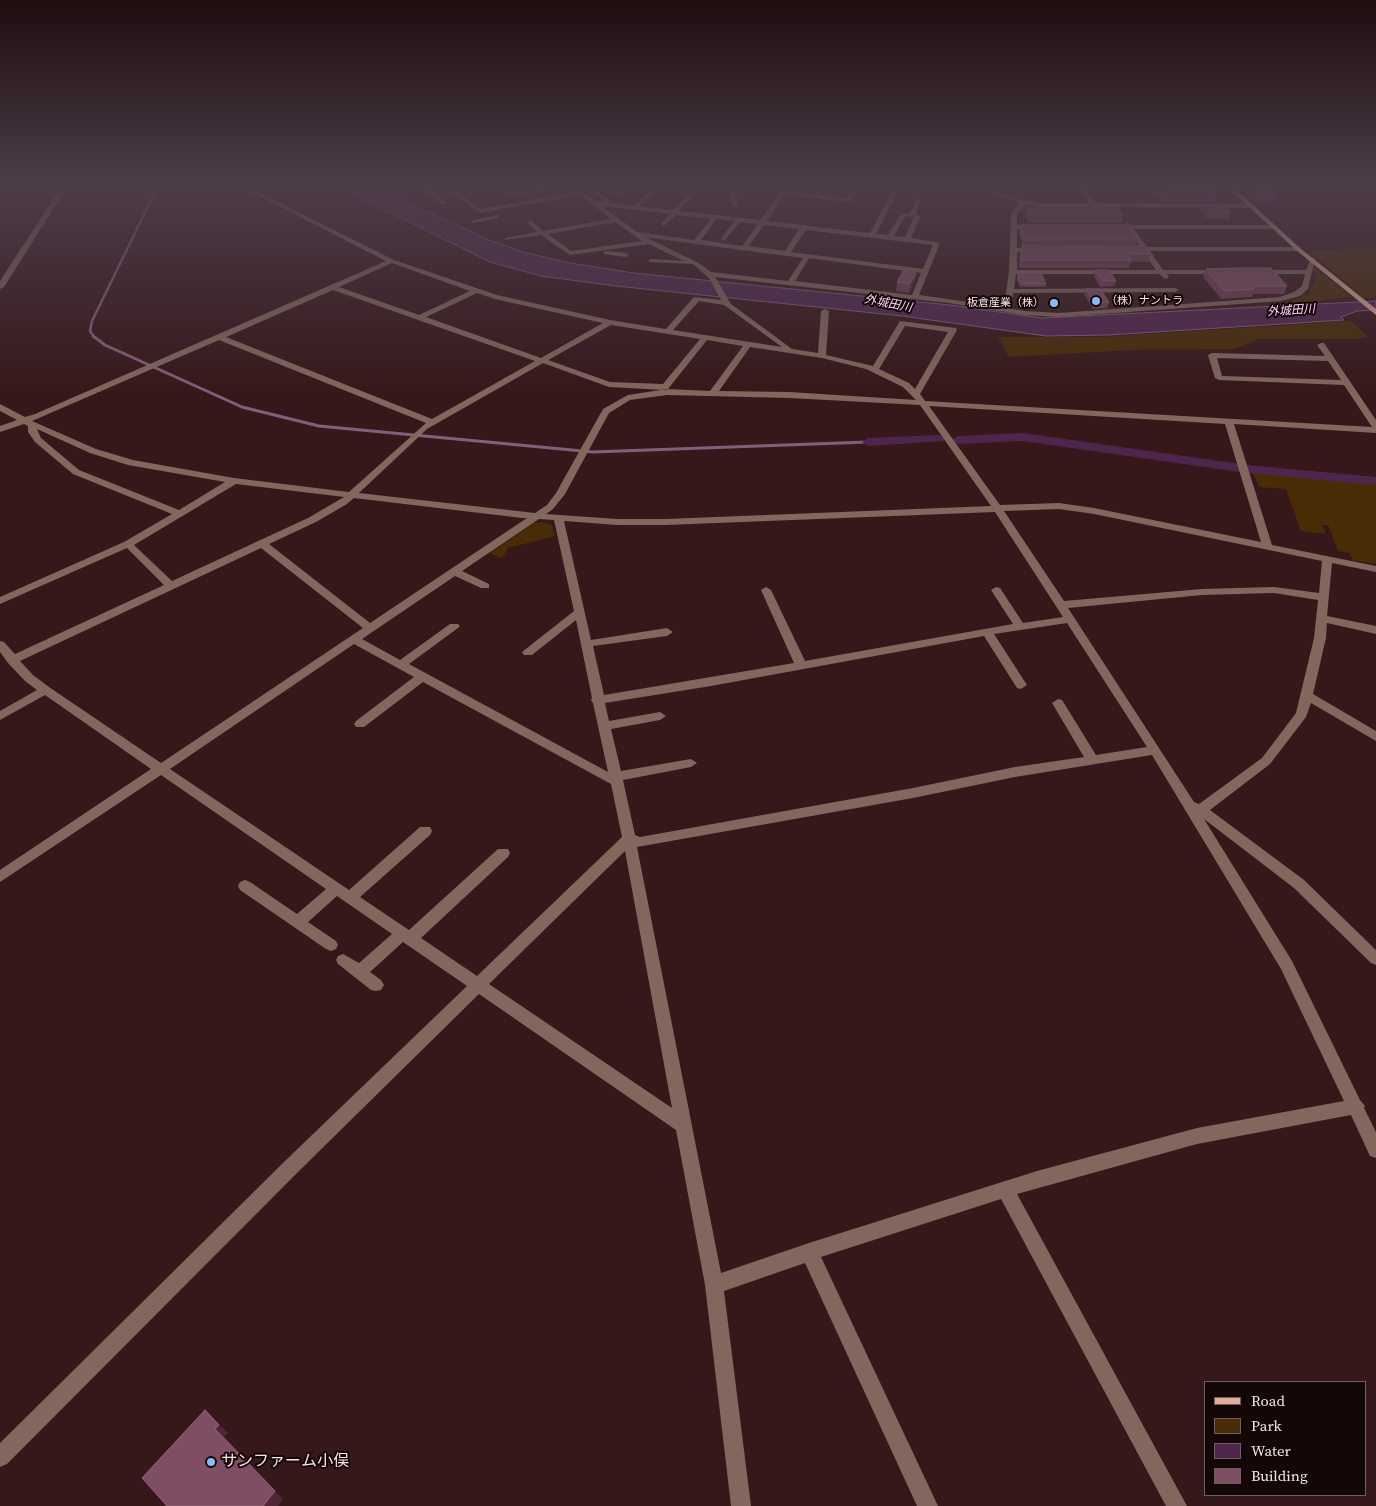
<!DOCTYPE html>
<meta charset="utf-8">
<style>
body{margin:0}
#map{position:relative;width:1376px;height:1506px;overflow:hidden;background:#36181a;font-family:"Source Serif 4",serif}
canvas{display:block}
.legend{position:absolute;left:1204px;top:1381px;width:162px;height:115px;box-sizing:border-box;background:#140708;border:1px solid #705f60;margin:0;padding:6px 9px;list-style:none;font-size:15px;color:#f9e3e4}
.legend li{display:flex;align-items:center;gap:10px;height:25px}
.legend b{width:25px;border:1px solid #705f60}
</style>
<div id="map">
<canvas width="1376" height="1506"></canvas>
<ul class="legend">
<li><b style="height:6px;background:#e3ac98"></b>Road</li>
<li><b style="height:14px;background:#492b06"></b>Park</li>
<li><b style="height:14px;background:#4e264d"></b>Water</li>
<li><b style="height:14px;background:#7f4e63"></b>Building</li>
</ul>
</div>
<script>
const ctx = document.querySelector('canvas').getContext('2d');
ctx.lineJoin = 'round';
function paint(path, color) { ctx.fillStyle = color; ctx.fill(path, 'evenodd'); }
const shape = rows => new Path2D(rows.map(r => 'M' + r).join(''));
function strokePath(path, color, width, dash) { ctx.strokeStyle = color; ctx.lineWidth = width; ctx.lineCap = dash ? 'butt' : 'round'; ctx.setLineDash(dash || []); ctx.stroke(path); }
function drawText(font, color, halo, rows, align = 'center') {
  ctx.font = font + ' "Source Serif 4","Noto Sans JP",serif'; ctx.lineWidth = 4; ctx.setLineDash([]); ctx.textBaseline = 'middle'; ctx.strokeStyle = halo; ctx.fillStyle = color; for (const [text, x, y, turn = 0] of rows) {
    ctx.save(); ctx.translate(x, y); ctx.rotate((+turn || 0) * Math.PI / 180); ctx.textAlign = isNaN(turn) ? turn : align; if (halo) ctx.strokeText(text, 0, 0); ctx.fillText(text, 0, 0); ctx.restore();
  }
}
paint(shape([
 [924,184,978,184,987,193,931,193],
 [1376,248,1376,298,1364,298,1311,253,1313,250],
 [1313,265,1352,297,1285,304,1311,293,1309,290,1315,281,1316,272,1312,272],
 [1351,321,1368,337,1358,339,1259,339,1235,349,1133,350,1009,357,998,337,1101,337],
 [1253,473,1376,484,1376,564,1352,560,1350,553,1338,551,1328,525,1322,525,1326,534,1301,531,1286,489,1259,487],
 [544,522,552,525,555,536,508,548,502,559,490,553,534,523]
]), '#492b06');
const water = shape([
 [332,184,369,184,489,240,523,252,570,263,634,273,950,305,1042,318,1376,301,1376,310,1357,311,1341,317,1344,320,1109,335,1046,336,902,316,616,286,541,276,490,262,332,184]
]);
paint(water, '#4e264d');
strokePath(water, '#815f7a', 1);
strokePath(shape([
 [94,337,90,331,92,321,159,184]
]), '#815f7a', 2.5);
strokePath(shape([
 [93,336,105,345,242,407,319,426,593,452,868,442]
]), '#815f7a', 3);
paint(shape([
 [1023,433,1247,465,1376,477,1376,485,1247,473,1023,441,958,444,952,440,958,436,1023,433],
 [939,435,945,439,943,441,868,446,862,442,868,438,939,435]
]), '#4e264d');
paint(shape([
 [63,184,69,184,4,287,0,289,0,281,63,184],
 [235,184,242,184,394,260,497,295,610,320,666,329,694,297,721,300,709,278,693,264,649,262,649,260,651,259,684,261,649,244,570,255,541,235,505,240,505,238,537,232,527,222,530,220,543,231,611,219,580,195,480,213,443,186,457,184,451,187,481,209,576,192,570,188,509,196,483,184,491,184,510,192,573,184,596,201,605,202,585,184,591,184,612,203,634,206,656,184,660,184,660,186,640,206,673,210,693,190,696,192,679,211,760,220,787,184,793,184,788,192,814,194,820,184,826,184,819,195,847,198,852,190,850,184,856,184,858,190,849,202,785,195,767,221,870,233,896,184,902,184,876,234,888,235,901,213,910,213,917,199,921,199,916,214,921,216,911,238,940,243,919,295,1004,307,1009,272,1011,214,1020,203,993,193,983,184,989,184,997,191,1010,197,1039,203,1089,203,1076,184,1082,184,1096,203,1250,204,1253,206,1250,208,1098,207,1095,209,1092,207,1039,207,1026,204,1017,214,1017,225,1038,225,1041,227,1038,229,1017,229,1017,248,1038,248,1041,250,1038,252,1017,252,1017,270,1156,270,1143,251,1129,250,1129,248,1140,247,1127,229,1113,229,1110,227,1124,225,1127,222,1131,225,1275,225,1278,227,1275,229,1134,229,1147,247,1298,247,1301,249,1298,251,1150,251,1163,270,1220,270,1224,272,1220,274,1167,274,1169,277,1165,279,1159,274,1016,274,1014,289,1175,288,1179,290,1175,292,1013,293,1011,309,1025,311,1059,313,1280,297,1294,292,1302,286,1305,274,1258,274,1254,272,1255,270,1306,270,1311,258,1315,258,1308,289,1300,296,1281,301,1059,317,1025,315,949,303,715,277,731,304,792,349,818,353,821,311,825,309,829,311,826,355,873,366,900,321,956,328,957,330,920,394,925,401,1372,427,1344,385,1219,380,1215,378,1208,355,1212,353,1325,356,1317,345,1321,343,1324,343,1376,420,1376,433,1234,424,1272,545,1376,566,1376,572,1332,563,1327,616,1376,626,1376,634,1327,623,1326,638,1313,694,1376,731,1376,741,1311,703,1306,717,1270,764,1210,810,1304,880,1376,950,1376,965,1371,963,1294,888,1204,819,1292,961,1360,1100,1365,1106,1364,1108,1376,1132,1376,1158,1370,1156,1351,1115,1197,1144,1017,1194,1187,1506,1166,1506,1001,1199,821,1257,938,1506,917,1506,805,1263,724,1291,751,1506,731,1506,705,1285,676,1130,479,994,298,1172,7,1464,0,1467,0,1443,286,1160,467,986,403,942,370,972,381,980,384,985,381,990,376,991,371,990,338,964,336,960,338,956,343,954,359,963,392,934,337,896,308,922,336,941,338,945,336,949,331,951,326,949,240,890,238,886,240,882,245,880,250,882,297,914,326,889,161,775,0,882,0,870,151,769,45,695,0,720,0,711,37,690,25,681,8,663,0,652,0,641,4,642,15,654,164,585,127,548,0,604,0,597,124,542,172,514,73,474,35,442,28,432,28,426,24,424,0,432,0,426,17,420,0,411,0,404,25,417,35,414,386,261,235,184],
 [602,206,670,214,661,224,664,226,676,215,711,219,694,240,637,232,602,206],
 [905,216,914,217,905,237,894,236,905,216],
 [717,219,734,221,721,239,724,241,740,222,758,224,742,246,701,240,717,219],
 [615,222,642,241,571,251,548,234,615,222],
 [764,225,799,229,785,251,749,246,764,225],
 [806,230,907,242,933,245,923,269,791,252,806,230],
 [645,237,696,244,803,258,788,281,711,272,697,262,645,237],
 [809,258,921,273,912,295,795,281,809,258],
 [392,263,470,291,419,315,339,287,392,263],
 [333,290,535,361,432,419,226,337,333,290],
 [477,293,495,299,603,323,541,358,426,317,477,293],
 [699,301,724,305,782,347,673,330,699,301],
 [611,325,700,339,663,384,610,382,548,360,611,325],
 [905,326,948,332,915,389,909,383,879,369,905,326],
 [219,340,426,423,349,492,234,478,133,460,96,449,32,421,219,340],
 [707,340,743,346,710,391,667,389,628,395,603,409,556,493,547,505,535,513,359,493,427,429,543,363,609,387,665,390,668,389,707,340],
 [750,347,822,358,866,369,903,387,916,400,789,392,719,391,750,347],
 [1217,358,1328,361,1341,380,1222,376,1217,358],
 [667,395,789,398,920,405,991,506,666,519,617,519,546,514,553,509,565,494,609,413,630,400,667,395],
 [929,406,1225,424,1261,542,1094,508,1059,503,1000,505,929,406],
 [37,429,90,453,128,465,225,482,179,510,79,470,41,438,37,429],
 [236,484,344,497,308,518,172,581,134,545,236,484],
 [354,498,522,518,527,518,370,623,269,544,316,522,347,504,354,498],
 [1059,509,1094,514,1322,561,1319,593,1274,587,1202,589,1064,601,1004,511,1059,509],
 [995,512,1063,617,1023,623,1000,588,996,587,991,590,1013,624,805,661,771,590,766,587,761,590,794,663,604,695,593,646,667,636,673,632,667,628,591,640,564,521,617,525,666,525,995,512],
 [539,519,554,520,574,611,522,652,524,655,532,655,576,620,592,698,591,700,593,703,608,772,409,664,458,628,460,626,458,624,450,624,400,660,362,639,455,576,481,588,489,588,489,584,462,571,539,519],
 [261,548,363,628,161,763,49,687,33,675,20,661,261,548],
 [1274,593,1318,600,1314,638,1296,713,1262,758,1199,804,1194,802,1068,608,1202,595,1274,593],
 [1067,623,1147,747,1096,755,1062,700,1058,699,1052,703,1084,757,1015,767,913,788,640,837,635,835,623,780,691,767,697,763,691,759,621,771,611,729,660,720,666,716,660,712,609,721,605,703,711,686,984,636,1017,688,1021,689,1027,685,994,634,1067,623],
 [354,644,414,677,356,721,354,724,356,727,364,727,423,682,611,784,622,837,477,976,421,938,508,857,510,853,508,849,498,849,409,930,360,897,430,835,432,831,430,827,420,827,349,890,170,769,354,644],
 [1152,755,1281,969,1344,1101,1197,1128,1037,1171,809,1243,721,1273,637,847,913,798,1015,777,1152,755],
 [625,851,672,1108,489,984,625,851],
 [391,184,401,184,393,187,391,184],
 [435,184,444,184,431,189,446,202,446,204,442,204,423,188,435,184],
 [602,184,609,184,619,192,629,193,616,195,602,184],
 [725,184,731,184,738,198,736,200,738,207,733,206,730,199,731,197,725,184],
 [497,215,499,216,499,218,473,223,470,221,497,215],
 [606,251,626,253,629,255,626,257,604,254,604,252,606,251]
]), '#81675d');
paint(shape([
 [1224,184,1230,184,1300,248,1376,309,1376,315,1296,250,1224,184]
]), '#e3ac98');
paint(shape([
 [1149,184,1210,184,1217,192,1214,202,1164,202],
 [1242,184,1267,184,1278,194,1275,201,1254,201,1240,188],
 [1201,204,1231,213,1230,219,1208,219,1199,209],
 [1027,208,1123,215,1121,223,1029,223,1025,216],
 [1022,225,1138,239,1136,245,1037,246,1150,254,1148,262,1131,262,1129,268,1019,268,1019,263,1022,241,1019,235,1020,230,1022,230],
 [1206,269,1287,286,1284,294,1253,294,1252,297,1221,299,1203,277],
 [1095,270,1116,281,1114,286,1100,287,1094,276],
 [916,273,915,281,909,293,896,291,897,282],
 [1018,273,1046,284,1046,287,1020,287,1017,280],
 [1086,289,1109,302,1107,308,1093,309,1084,294]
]), '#703d54');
paint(shape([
 [916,273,915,281,909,293,910,284],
 [205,1410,228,1433,224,1437,283,1499,278,1506,263,1506,215,1429]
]), '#532636');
const building = shape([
 [1161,184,1210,184,1217,192,1167,191,1161,184],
 [1246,184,1267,184,1278,194,1256,194,1246,184],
 [1201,204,1222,204,1231,213,1210,213,1201,204],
 [1027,208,1118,208,1123,215,1031,215,1027,208],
 [1022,225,1128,225,1138,239,1023,240,1023,236,1020,230,1025,230,1022,225],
 [1022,246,1144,246,1150,254,1127,254,1131,260,1021,260,1022,246],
 [1238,268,1271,268,1287,286,1252,286,1254,289,1224,291,1206,269,1238,268],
 [1095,270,1109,270,1116,281,1102,281,1095,270],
 [903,271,916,273,910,284,897,282,903,271],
 [1018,273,1041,273,1046,284,1021,284,1018,277,1018,273],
 [1086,289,1100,289,1109,302,1095,303,1086,289],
 [205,1410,219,1425,215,1429,275,1491,263,1506,167,1506,142,1478,205,1410]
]);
paint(building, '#7f4e63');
strokePath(building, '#926678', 1);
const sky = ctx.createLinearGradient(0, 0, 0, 395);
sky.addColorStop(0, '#1e0d0e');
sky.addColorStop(0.47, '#4c3d49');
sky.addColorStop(1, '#4c3d4900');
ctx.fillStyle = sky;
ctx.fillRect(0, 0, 1376, 395);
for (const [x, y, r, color] of [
 [1096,301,5,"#89bafc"],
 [1054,303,5,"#89bafc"],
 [211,1462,5,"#89bafc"]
]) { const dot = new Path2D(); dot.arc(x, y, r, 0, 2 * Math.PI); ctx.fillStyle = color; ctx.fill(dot); strokePath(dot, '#140708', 2); }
drawText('11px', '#f9e3e4', '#140708', [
 ["（株）ナントラ",1106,301],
 ["板倉産業（株）",1044,303,"right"]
], 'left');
drawText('italic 12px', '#fdd3fa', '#140708', [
 ["外城田川",888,304,11],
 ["外城田川",1291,311,-4]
]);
drawText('16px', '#f9e3e4', '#140708', [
 ["サンファーム小俣",221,1462]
], 'left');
</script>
